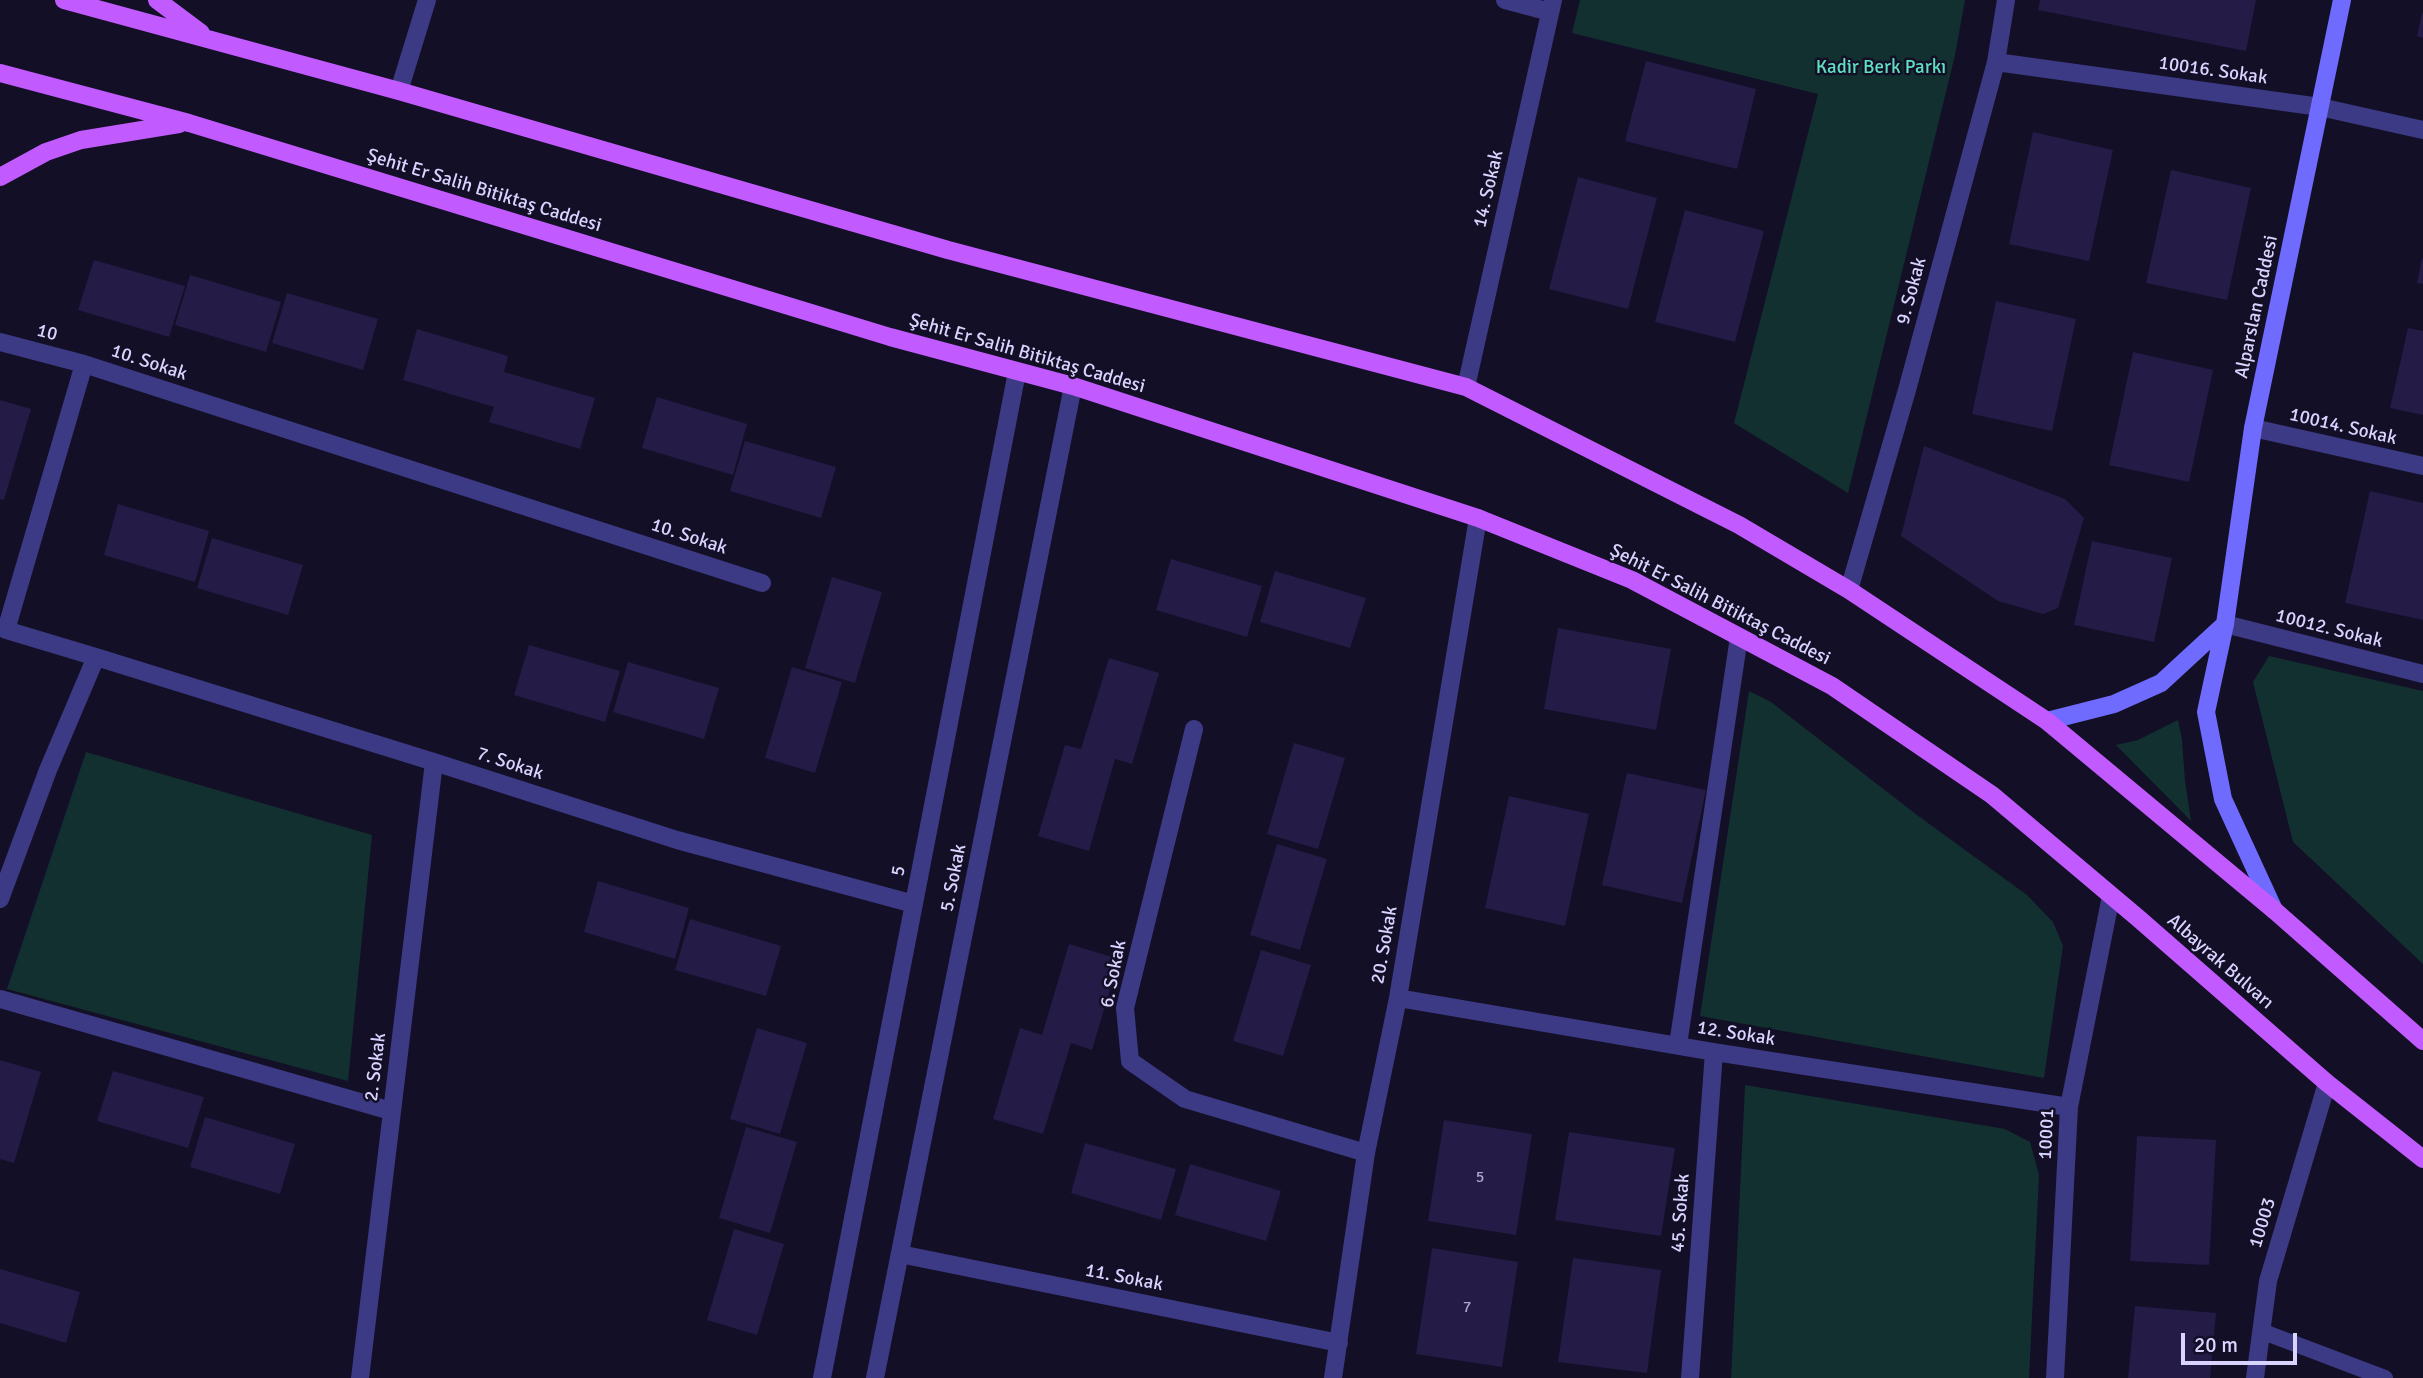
<!DOCTYPE html>
<meta charset="utf-8">
<style>
body{margin:0}
#map{position:relative;width:2423px;height:1378px;overflow:hidden;background:#130f26;font-family:Signika,sans-serif}
canvas{display:block}
.scale{position:absolute;left:2181px;top:1333px;width:116px;height:32px;box-sizing:border-box;border:4px solid #d9d4ff;border-top:0;padding-left:9px;font-size:21px;line-height:24px;white-space:nowrap;color:#d9d4ff;-webkit-text-stroke:5px #130f26;paint-order:stroke}
</style>
<div id="map">
<canvas width="2423" height="1378"></canvas>
<div class="scale">20 m</div>
</div>
<script>
const ctx = document.querySelector('canvas').getContext('2d');
ctx.lineJoin = 'round';
function paint(path, color) { ctx.fillStyle = color; ctx.fill(path, 'evenodd'); }
const shape = rows => new Path2D(rows.map(r => 'M' + r).join(''));
function strokePath(path, color, width, dash) { ctx.strokeStyle = color; ctx.lineWidth = width; ctx.lineCap = dash ? 'butt' : 'round'; ctx.setLineDash(dash || []); ctx.stroke(path); }
function drawText(font, color, halo, rows, align = 'center') {
  ctx.font = font + ' Signika,sans-serif'; ctx.lineWidth = 5; ctx.setLineDash([]); ctx.textBaseline = 'middle'; ctx.strokeStyle = halo; ctx.fillStyle = color; for (const [text, x, y, turn = 0] of rows) {
    ctx.save(); ctx.translate(x, y); ctx.rotate((+turn || 0) * Math.PI / 180); ctx.textAlign = isNaN(turn) ? turn : align; if (halo) ctx.strokeText(text, 0, 0); ctx.fillText(text, 0, 0); ctx.restore();
  }
}
paint(shape([
 [1580,0,1965,0,1955,55,1848,493,1734,423,1818,94,1572,33],
 [2269,656,2423,691,2423,964,2293,842,2253,682],
 [1749,691,1771,702,1917,815,2027,895,2053,922,2063,946,2044,1078,1700,1016],
 [2178,720,2182,740,2185,781,2191,821,2116,745,2138,740],
 [86,752,372,835,348,1081,7,989],
 [1745,1085,2005,1129,2030,1142,2039,1175,2029,1378,1731,1378]
]), '#12302f');
paint(shape([
 [2040,0,2256,0,2246,51,2038,10],
 [2422,13,2423,13,2423,38,2417,36],
 [1646,61,1756,89,1737,169,1625,141],
 [2033,132,2113,150,2089,261,2009,244],
 [2171,170,2251,188,2227,300,2146,283],
 [1578,177,1657,198,1628,309,1549,289],
 [1685,210,1764,231,1735,342,1655,322],
 [2422,259,2423,259,2423,284,2417,283],
 [94,260,185,286,169,337,78,310],
 [190,275,281,302,266,352,175,325],
 [287,293,378,319,363,370,272,343],
 [1996,301,2076,319,2052,431,1972,414],
 [2408,328,2423,331,2423,415,2390,408],
 [417,329,508,356,504,372,595,398,580,449,489,422,494,407,403,380],
 [2133,352,2213,370,2189,482,2109,465],
 [657,397,747,424,733,475,642,448],
 [0,400,31,409,4,500,0,499],
 [745,441,836,467,821,518,730,491],
 [1924,446,2065,499,2084,518,2058,608,2043,614,1998,601,1901,536],
 [2370,491,2423,503,2423,620,2345,603],
 [118,504,209,531,195,582,104,555],
 [212,538,303,565,288,615,197,588],
 [2092,541,2172,558,2154,642,2074,625],
 [1171,559,1262,586,1247,637,1156,610],
 [1275,571,1366,598,1350,648,1260,622],
 [832,577,882,592,855,683,805,668],
 [1558,628,1671,649,1656,730,1544,709],
 [529,645,620,671,605,722,514,695],
 [1109,658,1159,673,1132,764,1115,759,1089,851,1038,836,1065,745,1081,749],
 [628,662,719,688,704,739,613,712],
 [792,667,842,682,815,773,765,758],
 [1294,743,1345,758,1318,849,1267,834],
 [1627,773,1706,790,1682,903,1602,885],
 [1509,796,1589,814,1565,926,1485,908],
 [1277,844,1327,859,1300,950,1250,935],
 [598,881,689,908,675,959,584,932],
 [690,919,781,946,766,996,675,970],
 [1069,944,1119,959,1092,1050,1071,1043,1043,1134,993,1119,1020,1028,1042,1035],
 [1261,950,1311,965,1283,1056,1233,1041],
 [757,1028,807,1043,780,1134,730,1119],
 [0,1060,41,1072,14,1163,0,1159],
 [113,1071,204,1097,188,1148,97,1121],
 [205,1117,295,1144,280,1194,190,1167],
 [1444,1120,1532,1134,1516,1235,1428,1221],
 [746,1127,797,1142,770,1233,719,1218],
 [1569,1132,1675,1148,1661,1236,1555,1220],
 [2137,1136,2216,1140,2209,1265,2130,1261],
 [1085,1143,1176,1169,1161,1220,1071,1193],
 [1190,1164,1281,1191,1266,1241,1175,1215],
 [734,1229,784,1244,757,1335,707,1320],
 [1432,1248,1518,1262,1502,1367,1416,1354],
 [1573,1258,1661,1270,1647,1373,1558,1362],
 [0,1269,80,1292,66,1343,0,1323],
 [2135,1306,2216,1313,2210,1378,2128,1378]
]), '#241b47');
strokePath(shape([
 [2261,1331,2385,1378]
]), '#3d3a85', 16);
strokePath(shape([
 [1505,0,1550,12],
 [1996,62,2320,107,2423,130],
 [399,91,427,0],
 [0,342,84,364],
 [1466,387,1553,0],
 [2253,428,2423,466],
 [1849,590,1907,390,1996,62,2006,0],
 [2225,624,2423,674],
 [96,657,434,762,677,840,914,904],
 [1194,729,1125,1008,1130,1061,1185,1099,1366,1153],
 [0,899,48,770,96,657,6,630,84,364,762,583],
 [1398,998,1714,1052,2069,1107],
 [0,999,391,1111],
 [1678,1045,1739,637],
 [900,1254,1339,1343],
 [360,1378,434,762],
 [822,1378,1017,372],
 [875,1378,1073,386],
 [1333,1378,1366,1153,1398,998,1478,518],
 [1690,1378,1714,1052],
 [2055,1378,2069,1107,2111,896],
 [2255,1378,2268,1281,2327,1083]
]), '#3d3a85', 18);
strokePath(shape([
 [2047,721,2114,704,2161,683,2225,624],
 [2274,910,2223,799,2206,712,2225,624,2253,428,2342,0]
]), '#6f6bff', 18);
strokePath(shape([
 [64,0,399,91,948,250,1466,387,1739,525,1849,590,2047,721,2274,910,2423,1041],
 [157,0,201,33],
 [0,73,189,123,890,337,1073,386,1478,518,1632,580,1832,686,1992,795,2138,918,2327,1083,2423,1159],
 [0,177,46,152,81,140,179,124]
]), '#c25bff', 18);
drawText('16px', '#aca6d1', null, [
 ["5",1480,1178],
 ["7",1467,1308]
]);
drawText('19px', '#5fe0c0', '#130f26', [
 ["Kadir Berk Parkı",1881,68]
]);
drawText('19px', '#d9d4ff', '#130f26', [
 ["10016. Sokak",2213,71,8],
 ["14. Sokak",1489,189,-77],
 ["Şehit Er Salih Bitiktaş Caddesi",484,191,17],
 ["9. Sokak",1912,291,-75],
 ["Alparslan Caddesi",2257,307,-78],
 ["10",47,333,15],
 ["Şehit Er Salih Bitiktaş Caddesi",1027,354,16],
 ["10. Sokak",149,363,18],
 ["10014. Sokak",2343,427,13],
 ["10. Sokak",689,537,18],
 ["Şehit Er Salih Bitiktaş Caddesi",1720,605,27],
 ["10012. Sokak",2329,629,14],
 ["7. Sokak",510,764,18],
 ["5",899,871,-79],
 ["5. Sokak",954,878,-79],
 ["20. Sokak",1385,945,-80],
 ["Albayrak Bulvarı",2220,962,41],
 ["6. Sokak",1114,974,-79],
 ["12. Sokak",1736,1034,9],
 ["2. Sokak",376,1067,-83],
 ["10001",2047,1134,-87],
 ["45. Sokak",1681,1213,-86],
 ["10003",2263,1223,-73],
 ["11. Sokak",1124,1278,11]
]);
</script>
